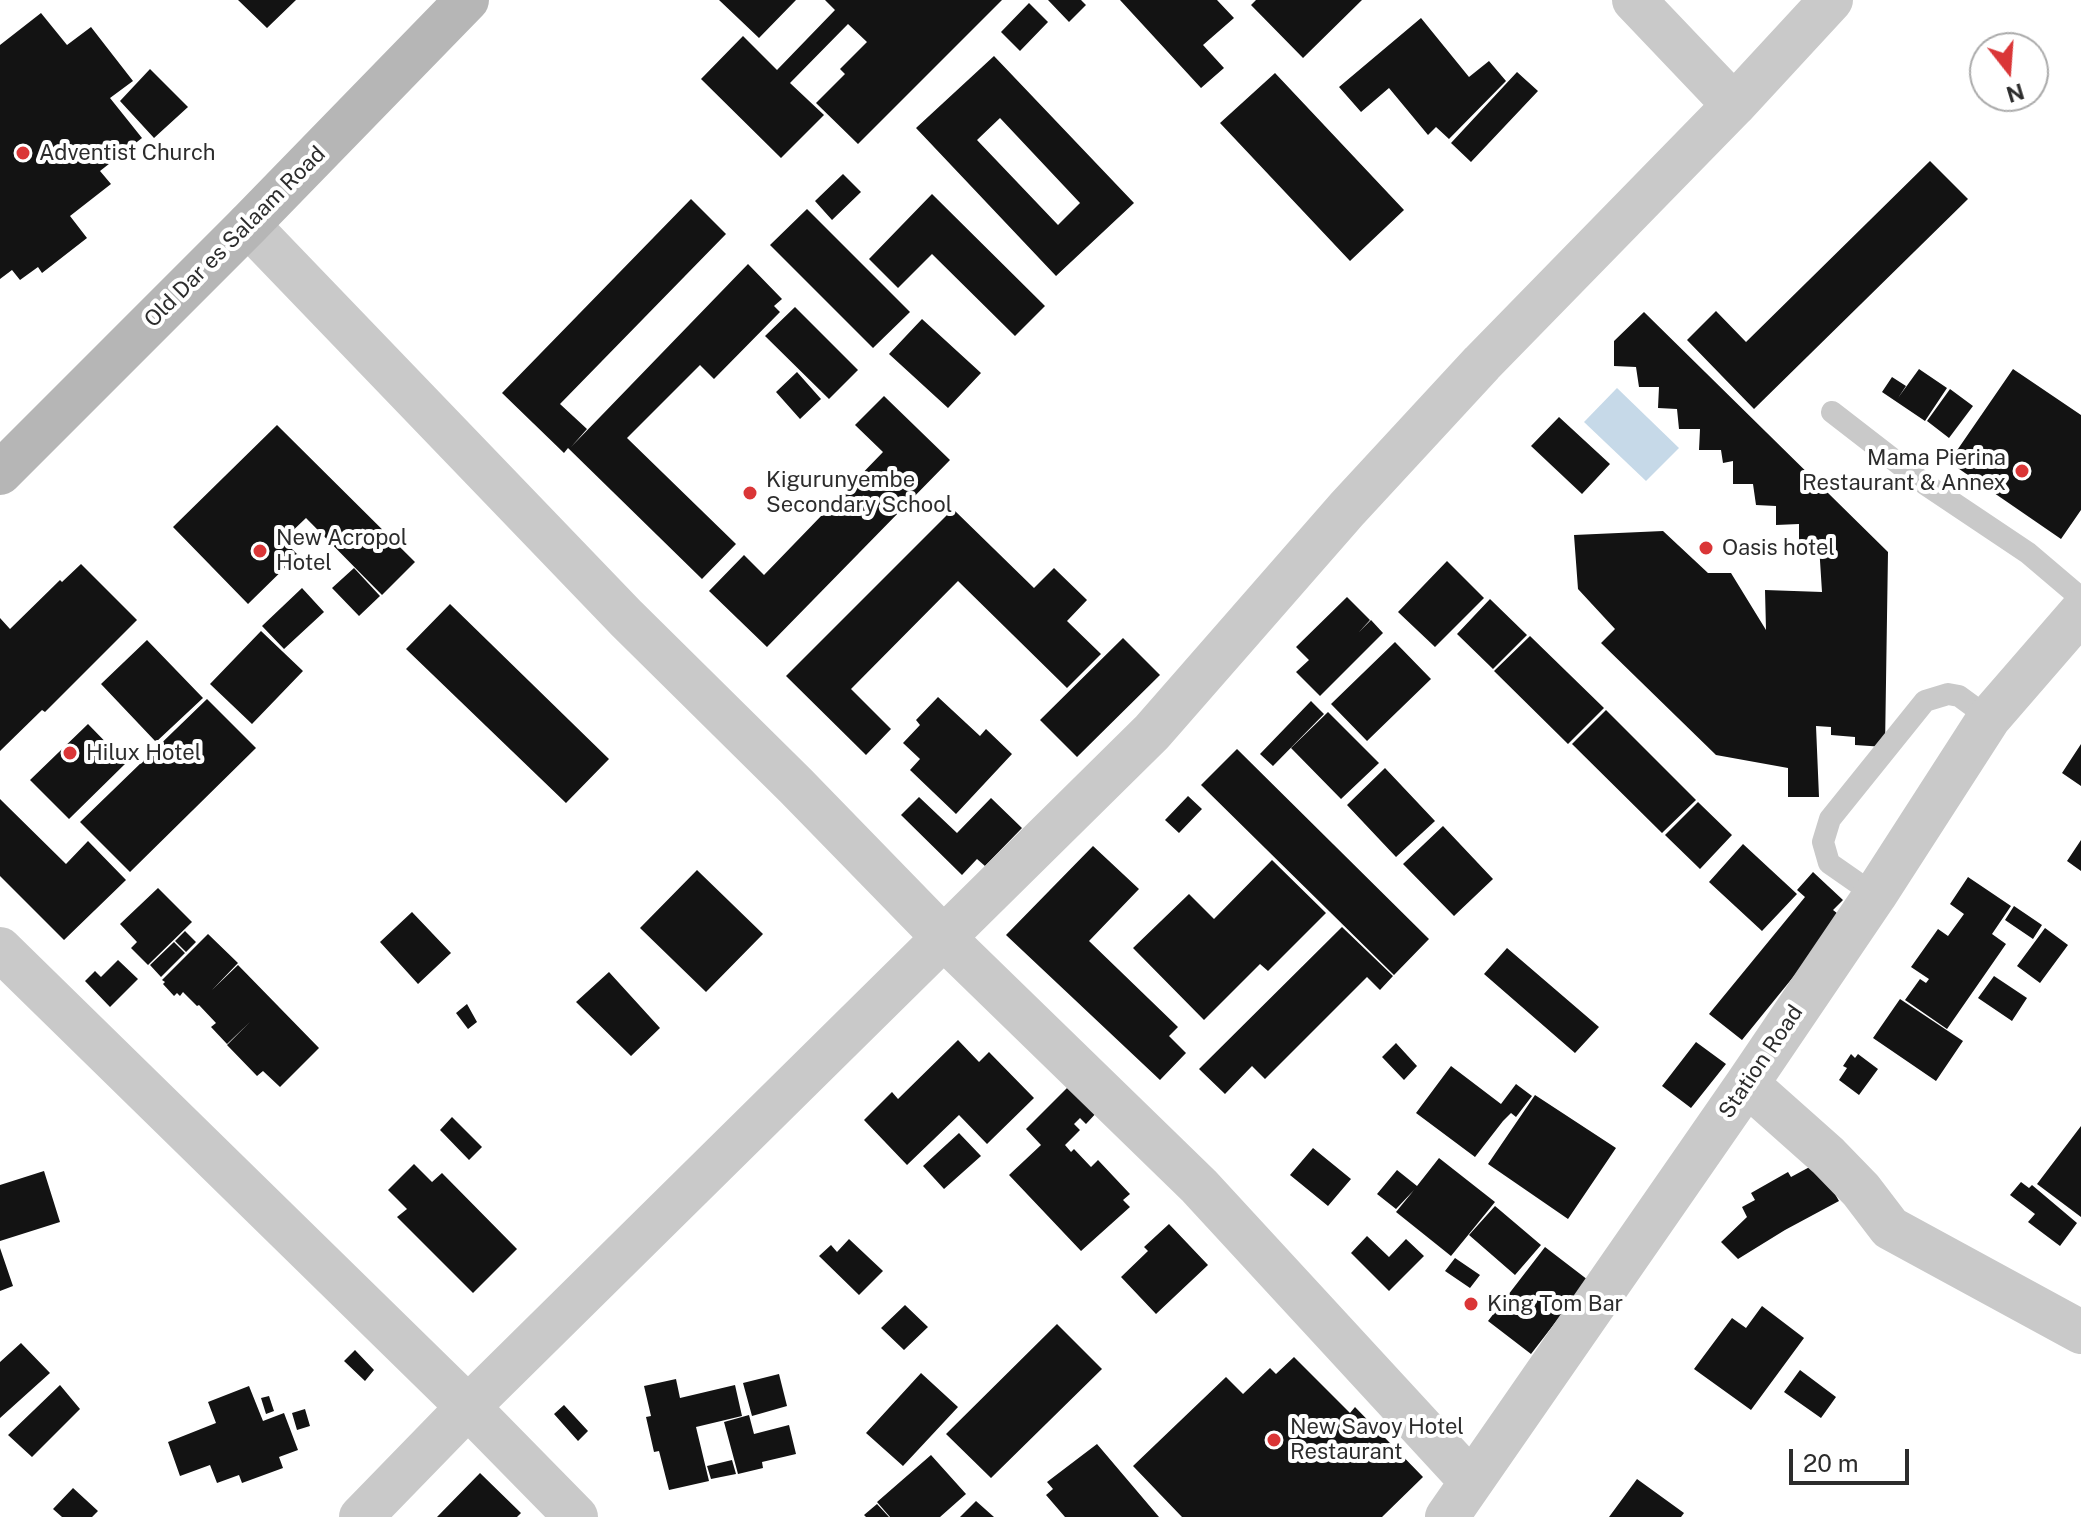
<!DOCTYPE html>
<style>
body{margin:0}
#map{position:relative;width:2081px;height:1517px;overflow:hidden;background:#fff;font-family:"Public Sans",sans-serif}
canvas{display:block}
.north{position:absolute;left:1969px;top:32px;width:80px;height:80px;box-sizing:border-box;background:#fff;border:2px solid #ababab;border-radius:50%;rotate:163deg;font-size:22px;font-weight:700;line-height:32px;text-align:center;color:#2c2c2c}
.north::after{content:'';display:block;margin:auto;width:28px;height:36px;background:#da3637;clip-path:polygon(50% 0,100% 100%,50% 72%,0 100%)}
.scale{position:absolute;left:1789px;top:1449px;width:120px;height:36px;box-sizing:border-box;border:4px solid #2c2c2c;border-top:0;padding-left:10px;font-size:24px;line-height:28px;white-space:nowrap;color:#2c2c2c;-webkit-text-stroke:6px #fff;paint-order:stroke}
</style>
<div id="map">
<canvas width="2081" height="1517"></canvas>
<div class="north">N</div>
<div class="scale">20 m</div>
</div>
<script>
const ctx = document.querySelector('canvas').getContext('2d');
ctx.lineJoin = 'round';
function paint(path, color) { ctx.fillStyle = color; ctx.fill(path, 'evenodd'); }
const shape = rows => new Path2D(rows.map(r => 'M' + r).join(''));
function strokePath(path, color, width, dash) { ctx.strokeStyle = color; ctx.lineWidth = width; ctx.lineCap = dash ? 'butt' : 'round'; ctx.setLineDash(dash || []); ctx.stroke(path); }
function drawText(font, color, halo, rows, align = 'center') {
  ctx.font = font + ' "Public Sans",sans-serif'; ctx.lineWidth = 8; ctx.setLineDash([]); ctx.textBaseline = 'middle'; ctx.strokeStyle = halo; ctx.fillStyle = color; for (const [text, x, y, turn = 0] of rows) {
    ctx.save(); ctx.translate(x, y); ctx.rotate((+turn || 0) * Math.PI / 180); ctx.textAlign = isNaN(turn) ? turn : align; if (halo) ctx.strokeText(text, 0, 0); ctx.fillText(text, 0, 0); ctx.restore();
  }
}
paint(shape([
 [1617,388,1679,448,1646,481,1584,422]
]), '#c6d9e8');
paint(shape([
 [238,0,296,0,267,28],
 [719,0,796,0,759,38],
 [825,0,1002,0,858,144,816,103,845,74,840,69,867,42,848,24,790,83,824,115,781,158,701,79,743,36,777,70,835,10],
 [1048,0,1081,0,1086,5,1069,22],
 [1120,0,1217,0,1234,18,1203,45,1224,68,1201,88],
 [1256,0,1362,0,1303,58,1251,5],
 [1029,3,1048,22,1020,51,1001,32],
 [41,13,67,45,91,27,133,81,110,98,142,138,100,171,111,184,70,216,87,238,42,273,38,267,20,280,12,270,0,279,0,45],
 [1421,18,1469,77,1489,61,1506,81,1449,139,1436,127,1428,135,1389,88,1361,112,1339,87],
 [994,56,1134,203,1056,276,916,128],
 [1000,118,1080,203,1058,225,977,140],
 [150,69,188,107,154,138,120,101],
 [1517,72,1538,91,1471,162,1451,143],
 [1275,73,1404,210,1350,261,1220,123],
 [1930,161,1968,199,1754,409,1687,340,1716,311,1746,342],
 [843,174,861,192,832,220,815,201],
 [932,194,1045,306,1015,336,932,254,898,288,869,259],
 [691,199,726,234,560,404,587,429,571,447,748,264,782,299,774,306,780,312,714,379,700,365,627,438,736,544,702,579,568,448,564,453,502,393],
 [807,209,910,312,873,348,770,245],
 [795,307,858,370,829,399,765,336],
 [1644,312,1888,552,1885,747,1855,745,1855,737,1831,735,1831,727,1816,726,1819,797,1788,797,1788,768,1716,755,1601,643,1615,629,1578,589,1574,535,1663,531,1708,573,1731,573,1766,630,1765,590,1822,592,1819,545,1799,546,1799,524,1776,525,1776,506,1756,505,1753,484,1733,484,1733,461,1723,463,1721,450,1699,450,1700,429,1679,429,1677,409,1658,408,1659,387,1639,387,1636,367,1614,366,1614,341],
 [922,319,981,373,948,408,889,354],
 [1919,369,1947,388,1925,421,1882,392,1892,377,1906,386,1898,398],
 [2013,369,2081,415,2081,510,2061,539,1949,462],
 [797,372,821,399,800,419,776,392],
 [1950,389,1973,406,1949,438,1927,421],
 [884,396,950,460,767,647,709,591,744,555,764,575,883,452,855,425],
 [1559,417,1610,464,1582,494,1531,446],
 [277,425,415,562,382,595,306,518,283,540,298,555,248,604,173,527],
 [953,509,1034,588,1054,568,1087,600,1067,621,1101,654,1067,688,958,581,851,689,891,729,866,755,786,676],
 [1447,561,1484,598,1435,647,1398,612],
 [81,564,137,620,45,712,42,710,0,751,0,618,10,629,60,580,62,582],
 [354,568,380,596,359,616,332,588],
 [302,588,324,612,284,649,262,626],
 [1347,597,1370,620,1359,632,1371,620,1383,633,1320,696,1296,672,1309,660,1296,647],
 [1490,599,1527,635,1493,669,1457,634],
 [450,604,609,759,566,803,406,649],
 [261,631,303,671,252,724,210,684],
 [1530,636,1604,708,1568,744,1494,671],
 [1123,638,1160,675,1077,757,1040,720],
 [147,640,203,698,156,742,101,684],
 [1395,642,1431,679,1367,741,1331,704],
 [938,697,980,736,986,729,1012,754,956,814,910,770,920,759,903,743,920,725,916,720],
 [207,699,256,748,130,872,80,822],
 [1311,701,1324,714,1273,766,1260,754],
 [1606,710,1696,800,1662,833,1572,744],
 [1328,712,1379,763,1341,799,1291,748],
 [88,724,126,763,69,819,30,780],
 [2081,744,2081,786,2062,773],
 [1237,749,1429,939,1394,975,1201,785],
 [1385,768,1435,821,1396,857,1347,805],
 [1188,796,1202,809,1179,833,1165,820],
 [919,797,957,833,991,798,1022,828,985,866,977,859,962,875,901,815],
 [0,799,66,864,88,841,126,880,64,940,0,876],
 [1698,802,1732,835,1700,869,1665,835],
 [1443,826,1493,879,1454,916,1403,864],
 [2081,840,2081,871,2067,861],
 [1743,844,1797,894,1762,931,1709,882],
 [1093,846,1139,889,1089,941,1178,1027,1169,1036,1186,1053,1160,1080,1006,935],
 [1272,860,1326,913,1268,971,1260,964,1204,1020,1133,948,1189,894,1214,919],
 [697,870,763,934,706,992,640,928],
 [1813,872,1843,900,1833,910,1842,917,1742,1040,1709,1014,1805,897,1797,890],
 [1968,877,2011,906,1992,934,2006,944,1947,1029,1905,1000,1920,979,1926,983,1929,979,1911,967,1938,929,1948,936,1964,914,1950,904],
 [158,888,192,922,148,965,131,948,137,942,120,924],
 [2014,906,2042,925,2033,939,2005,920],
 [412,912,451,953,418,984,380,942],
 [1342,927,1393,976,1380,990,1367,977,1265,1079,1252,1066,1225,1094,1199,1069],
 [2045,928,2068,945,2040,983,2017,966],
 [185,931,196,942,186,952,175,941],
 [208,934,238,963,212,990,238,965,319,1048,280,1087,263,1071,257,1076,227,1045,250,1022,227,1044,211,1027,216,1023,199,1005,197,1006,183,992,180,996,177,993,174,996,163,984,165,982,162,980],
 [174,942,185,953,161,977,150,965],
 [1507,948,1599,1027,1575,1053,1484,974],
 [118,960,138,979,110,1007,85,981,95,971,101,977],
 [609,972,660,1028,631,1056,576,1002],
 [1994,976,2027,998,2012,1021,1978,998],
 [1900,999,1963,1041,1936,1081,1873,1038],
 [467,1004,477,1022,468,1029,456,1013],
 [958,1040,979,1062,989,1052,1034,1098,987,1144,959,1115,907,1165,864,1120,892,1092,898,1099],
 [1696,1042,1726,1064,1691,1108,1662,1086],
 [1396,1043,1417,1066,1404,1080,1382,1057],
 [1851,1054,1855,1058,1858,1054,1878,1069,1859,1095,1839,1080,1847,1068,1843,1066],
 [1451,1066,1501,1104,1516,1084,1532,1096,1516,1117,1511,1113,1503,1121,1475,1157,1416,1113],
 [1072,1083,1099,1110,1086,1124,1080,1118,1074,1124,1080,1130,1065,1145,1071,1152,1074,1149,1091,1167,1098,1160,1130,1194,1123,1200,1130,1207,1081,1251,1009,1175,1041,1145,1026,1129],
 [1535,1095,1616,1148,1568,1219,1488,1164],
 [452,1117,482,1147,469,1160,440,1130],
 [2081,1126,2081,1217,2037,1184],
 [959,1133,981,1156,944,1189,923,1166],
 [1313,1148,1351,1179,1328,1206,1290,1175],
 [1439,1158,1495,1202,1451,1256,1396,1212,1414,1190,1396,1209,1377,1194,1397,1170,1417,1186],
 [1817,1163,1839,1201,1785,1230,1738,1259,1721,1242,1747,1217,1742,1207,1755,1200,1751,1193,1788,1172,1791,1177],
 [414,1164,432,1182,442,1173,517,1249,473,1293,397,1217,407,1209,388,1190],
 [44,1171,60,1222,0,1241,0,1185],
 [2021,1182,2029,1188,2032,1185,2077,1223,2060,1246,2028,1222,2035,1214,2010,1195],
 [1495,1206,1541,1245,1515,1275,1469,1235],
 [1169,1224,1208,1265,1156,1314,1121,1277,1148,1251,1144,1247],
 [1367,1236,1389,1257,1406,1239,1424,1256,1389,1291,1351,1253],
 [849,1239,883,1271,859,1295,819,1256,831,1245,837,1252],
 [1545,1247,1588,1280,1531,1354,1488,1321],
 [0,1248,13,1286,0,1291],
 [1455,1258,1480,1275,1470,1288,1445,1271],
 [905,1305,928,1327,904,1350,881,1328],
 [1762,1306,1804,1338,1751,1410,1694,1369,1732,1318,1746,1328],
 [1057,1324,1102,1369,991,1478,946,1434],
 [21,1343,50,1373,0,1418,0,1362],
 [355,1350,374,1370,365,1381,344,1361],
 [1294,1357,1350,1413,1355,1407,1423,1477,1382,1517,1182,1517,1133,1466,1226,1377,1243,1394,1270,1368,1276,1374],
 [1800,1370,1836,1397,1821,1418,1784,1392],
 [921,1373,958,1407,903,1466,866,1433],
 [779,1374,787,1406,752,1416,743,1383],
 [676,1379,680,1398,735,1385,742,1416,696,1427,709,1481,669,1490,659,1451,654,1452,646,1417,651,1416,644,1386],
 [60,1385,80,1409,32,1457,8,1435],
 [249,1386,263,1421,284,1413,298,1450,279,1457,283,1468,242,1483,239,1475,217,1483,210,1465,180,1476,168,1442,216,1423,208,1402],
 [269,1396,274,1411,266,1414,261,1398],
 [564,1405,588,1431,578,1441,554,1414],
 [305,1409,310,1426,297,1430,292,1413],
 [749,1415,754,1434,789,1425,796,1454,762,1462,763,1468,738,1474,724,1422],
 [1097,1444,1159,1517,1065,1517,1046,1495,1053,1489,1047,1482],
 [931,1455,966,1494,940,1517,890,1517,877,1502],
 [732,1460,736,1474,711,1479,707,1466],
 [480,1473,521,1513,517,1517,437,1517],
 [1637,1479,1684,1513,1681,1517,1609,1517],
 [73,1488,98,1511,92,1517,62,1517,53,1509],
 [976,1501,994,1517,960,1517],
 [877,1504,889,1517,866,1517,864,1515]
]), '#131313');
strokePath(shape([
 [1832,412,1925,484,2028,553,2081,598],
 [1875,895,1829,863,1823,842,1830,819,1925,701,1948,694,1959,696,1989,718]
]), '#c9c9c9', 22);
strokePath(shape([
 [1634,0,1734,105],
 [248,225,626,618,796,786,945,939,1199,1186,1471,1481],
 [0,949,468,1407,576,1517],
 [1747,1084,1828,1156,1861,1190,1890,1228,2081,1332],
 [361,1517,468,1407,1152,732,1347,509,1482,363,1734,105,1831,0],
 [1447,1517,1747,1084,1875,895,1989,718,2081,612]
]), '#c9c9c9', 44);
strokePath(shape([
 [0,473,248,225,467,0]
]), '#b6b6b6', 44);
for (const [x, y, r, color] of [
 [23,153,8,"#da3637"],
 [2022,471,8,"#da3637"],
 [750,493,8,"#da3637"],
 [1706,548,8,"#da3637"],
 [260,551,8,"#da3637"],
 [70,753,8,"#da3637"],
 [1471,1304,8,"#da3637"],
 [1274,1440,8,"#da3637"]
]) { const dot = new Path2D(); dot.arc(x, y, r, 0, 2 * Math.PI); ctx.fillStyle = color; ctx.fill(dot); strokePath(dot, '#fff', 3); }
drawText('22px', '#2c2c2c', '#fff', [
 ["Adventist Church",39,153],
 ["Mama Pierina",2006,458,"right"],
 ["Restaurant & Annex",2006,483,"right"],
 ["Kigurunyembe",766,480],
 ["Secondary School",766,505],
 ["New Acropol",276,538],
 ["Hotel",276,563],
 ["Oasis hotel",1722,548],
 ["Hilux Hotel",86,753],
 ["King Tom Bar",1487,1304],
 ["New Savoy Hotel",1290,1427],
 ["Restaurant",1290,1452]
], 'left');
drawText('22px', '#2c2c2c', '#fff', [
 ["Old Dar es Salaam Road",235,237,-45],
 ["Station Road",1761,1062,-56]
]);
</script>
